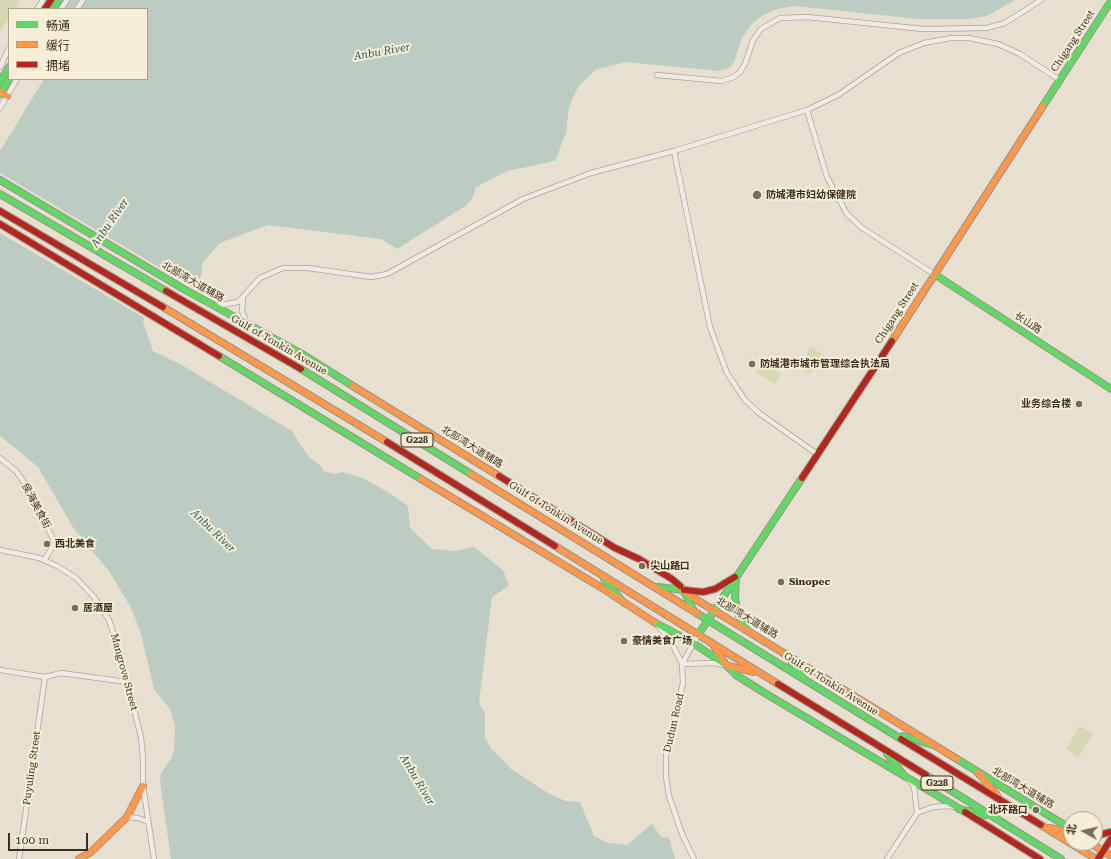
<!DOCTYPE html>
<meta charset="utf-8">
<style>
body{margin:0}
#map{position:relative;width:1111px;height:859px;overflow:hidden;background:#e7e0d1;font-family:"Roboto Serif","Noto Sans SC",serif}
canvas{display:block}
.legend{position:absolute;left:8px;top:8px;width:140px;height:72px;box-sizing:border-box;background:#f7eed8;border:1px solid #ada18e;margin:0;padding:5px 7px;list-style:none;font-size:12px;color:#3d2e20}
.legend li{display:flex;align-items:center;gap:8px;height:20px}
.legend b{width:20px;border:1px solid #ada18e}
.north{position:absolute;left:1063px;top:811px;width:40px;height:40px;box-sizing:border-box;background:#f7eed8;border:1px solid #ada18e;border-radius:50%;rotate:278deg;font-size:11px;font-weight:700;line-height:16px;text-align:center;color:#3d2e20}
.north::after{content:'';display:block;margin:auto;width:14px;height:18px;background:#786c5e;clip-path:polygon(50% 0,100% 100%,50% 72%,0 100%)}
.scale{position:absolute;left:8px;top:833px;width:80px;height:18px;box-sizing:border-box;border:2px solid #3d2e20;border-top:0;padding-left:5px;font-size:12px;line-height:14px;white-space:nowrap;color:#3d2e20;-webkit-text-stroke:3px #f7eed8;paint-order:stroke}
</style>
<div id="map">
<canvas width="1111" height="859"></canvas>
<ul class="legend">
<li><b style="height:5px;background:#63d668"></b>畅通</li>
<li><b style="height:5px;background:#ff974d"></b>缓行</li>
<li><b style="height:5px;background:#b3261e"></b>拥堵</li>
</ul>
<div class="north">北</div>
<div class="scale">100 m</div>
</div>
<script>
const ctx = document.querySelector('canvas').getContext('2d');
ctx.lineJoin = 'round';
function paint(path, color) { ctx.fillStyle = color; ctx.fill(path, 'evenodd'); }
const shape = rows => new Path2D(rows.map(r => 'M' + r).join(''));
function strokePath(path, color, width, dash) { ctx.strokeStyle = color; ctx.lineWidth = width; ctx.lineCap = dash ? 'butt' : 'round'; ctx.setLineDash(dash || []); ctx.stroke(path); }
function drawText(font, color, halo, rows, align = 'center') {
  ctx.font = font + ' "Roboto Serif","Noto Sans SC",serif'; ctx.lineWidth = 4; ctx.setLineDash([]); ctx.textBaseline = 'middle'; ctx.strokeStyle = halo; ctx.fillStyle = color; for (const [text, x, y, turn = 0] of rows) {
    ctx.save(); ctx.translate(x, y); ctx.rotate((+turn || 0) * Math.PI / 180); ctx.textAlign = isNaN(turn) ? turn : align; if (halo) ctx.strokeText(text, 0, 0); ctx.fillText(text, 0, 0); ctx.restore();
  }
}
paint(shape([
 [0,0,21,0,15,9,9,9,9,18,0,32],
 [811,347,822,354,810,374,799,367],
 [762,362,781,374,775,384,756,372],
 [1080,726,1093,734,1078,757,1066,749]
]), '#d6d7b3');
paint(shape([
 [47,0,1015,0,987,16,968,19,918,19,795,6,777,9,762,16,751,25,742,38,734,62,729,68,719,71,625,62,595,70,578,87,569,107,566,133,555,161,507,171,476,187,473,197,467,205,397,249,381,239,268,225,220,243,203,262,200,282,175,278,157,284,143,322,153,351,180,364,292,431,308,456,321,466,324,471,333,474,343,472,365,479,394,496,408,506,410,528,432,549,455,551,474,547,503,570,509,586,492,597,479,703,485,713,485,738,490,747,511,769,548,793,565,801,580,802,594,836,608,843,627,845,652,824,661,837,669,838,675,859,171,859,160,781,161,773,171,759,174,750,175,726,170,709,154,689,140,630,130,606,109,571,74,529,38,467,0,436,0,151,44,79,147,79,147,9,59,9]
]), '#bcccc2');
paint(shape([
 [0,173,184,282,175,280,158,286,146,319,0,233]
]), '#e7e0d1');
const street = shape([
 [37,9,43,0],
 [61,9,67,0],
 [77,9,83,0],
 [0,67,9,48],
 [657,75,721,81,734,77,740,72,745,64,753,40,761,29,780,18,807,17,923,29,986,28,1005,23,1041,0],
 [0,108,17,79],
 [807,110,827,177,847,214,862,228,934,274],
 [674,151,710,327,727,373,745,400,759,413,817,454],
 [243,297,242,311,246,322],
 [216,306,238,302,260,278,283,268,308,268,371,277,387,274,523,199,591,173,674,151,807,110,838,95,899,53,924,43,951,38,969,38,998,44,1020,54,1060,80],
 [0,458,16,471,26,485,55,543,45,559],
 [0,550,39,558,57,566,76,578,94,597,109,620,118,647,141,737,143,759,143,786,154,859],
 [658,626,671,641,682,664,713,663,725,665],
 [0,670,45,677,61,673,127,682],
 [917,813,933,807,948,806,954,807],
 [127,817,138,818,148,822],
 [19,859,45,677],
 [694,859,682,834,669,796,666,777,666,755,683,683,682,664,698,635],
 [887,859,917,813,914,786,907,778]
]);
const fast = shape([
 [53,9,59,0],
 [0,82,9,67],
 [0,94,9,79],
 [1043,106,1111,1],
 [0,180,182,288,302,354,353,386],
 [0,194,166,291],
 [934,274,1111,389],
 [219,356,421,479],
 [301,369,471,474],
 [736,578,735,597,737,612,746,628],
 [604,579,624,603],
 [658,587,683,590,693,609],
 [698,614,901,739],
 [654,622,693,643,726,665,736,675,768,695,965,812],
 [698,635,802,478],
 [784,653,801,674],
 [903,736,933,745],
 [887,754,903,774],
 [957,759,1071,829],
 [926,775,1061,859],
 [959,809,985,815]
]);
const slow = shape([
 [0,92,7,96],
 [163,307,387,442],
 [892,341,1043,106],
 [353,386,499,476],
 [471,474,698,614],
 [421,479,602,588,654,622],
 [555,546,778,684],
 [680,586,692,597,957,759],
 [714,646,726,665,753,672],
 [978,773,997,795],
 [1041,825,1096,859],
 [1050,828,1071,833],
 [1090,843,1111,856],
 [79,859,91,852,127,817,143,786]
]);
const jam = shape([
 [45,9,51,0],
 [0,211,163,307],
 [0,224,219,356],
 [166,291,301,369],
 [387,442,555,546],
 [499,476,615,548,639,559,672,579,680,586],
 [802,478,892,341],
 [684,590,703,592,715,589,735,577],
 [778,684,926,775],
 [901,739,1041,825],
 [965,812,1040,859],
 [1095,836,1111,832],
 [1098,859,1111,839]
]);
strokePath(street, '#ada599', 6);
strokePath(fast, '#9c958a', 8);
strokePath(slow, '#9c958a', 8);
strokePath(jam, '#9c958a', 8);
strokePath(street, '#efebe3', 4.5);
strokePath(fast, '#63d668', 6);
strokePath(slow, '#ff974d', 6);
strokePath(jam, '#b3261e', 6);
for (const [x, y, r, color] of [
 [757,195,5,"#786c5e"],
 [752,364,4,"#786c5e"],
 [1079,404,4,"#786c5e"],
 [47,544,4,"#786c5e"],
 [642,566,4,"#786c5e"],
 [781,582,4,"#786c5e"],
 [75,608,4,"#786c5e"],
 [624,641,4,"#786c5e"],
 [1036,810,4,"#786c5e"]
]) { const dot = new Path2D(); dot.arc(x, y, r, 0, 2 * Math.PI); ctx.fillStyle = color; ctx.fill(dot); strokePath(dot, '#f7eed8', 1.5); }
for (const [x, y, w] of [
 [417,440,32],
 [937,783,32]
]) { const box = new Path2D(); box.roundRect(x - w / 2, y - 7, w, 14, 3); ctx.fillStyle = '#f7eed8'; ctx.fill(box); strokePath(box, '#3d2e20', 1); }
drawText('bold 9px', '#3d2e20', null, [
 ["G228",417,440],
 ["G228",937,783]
]);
drawText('10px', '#3d2e20', '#f7eed8', [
 ["Chigang Street",1073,41,-57],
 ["北部湾大道辅路",193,282,30],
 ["Chigang Street",897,313,-57],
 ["长山路",1028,323,33],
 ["Gulf of Tonkin Avenue",279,345,30],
 ["北部湾大道辅路",472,447,32],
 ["侯海美食街",36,506,62],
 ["Gulf of Tonkin Avenue",556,513,32],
 ["北部湾大道辅路",747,618,31],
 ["Mangrove Street",124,672,75],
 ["Gulf of Tonkin Avenue",831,684,32],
 ["Dudun Road",674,723,-77],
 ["Puyuling Street",32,768,-82],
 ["北部湾大道辅路",1023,788,31]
]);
drawText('bold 10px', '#3d2e20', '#f7eed8', [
 ["防城港市妇幼保健院",766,195],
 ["防城港市城市管理综合执法局",760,364],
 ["业务综合楼",1071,404,"right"],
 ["西北美食",55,544],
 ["尖山路口",650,566],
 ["Sinopec",789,582],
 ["居酒屋",83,608],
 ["豪情美食广场",632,641],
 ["北环路口",1028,810,"right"]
], 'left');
drawText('italic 11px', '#2f5d5a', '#f7eed8', [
 ["Anbu River",382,52,-10],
 ["Anbu River",110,223,-55],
 ["Anbu River",213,531,44],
 ["Anbu River",417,780,59]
]);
</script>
